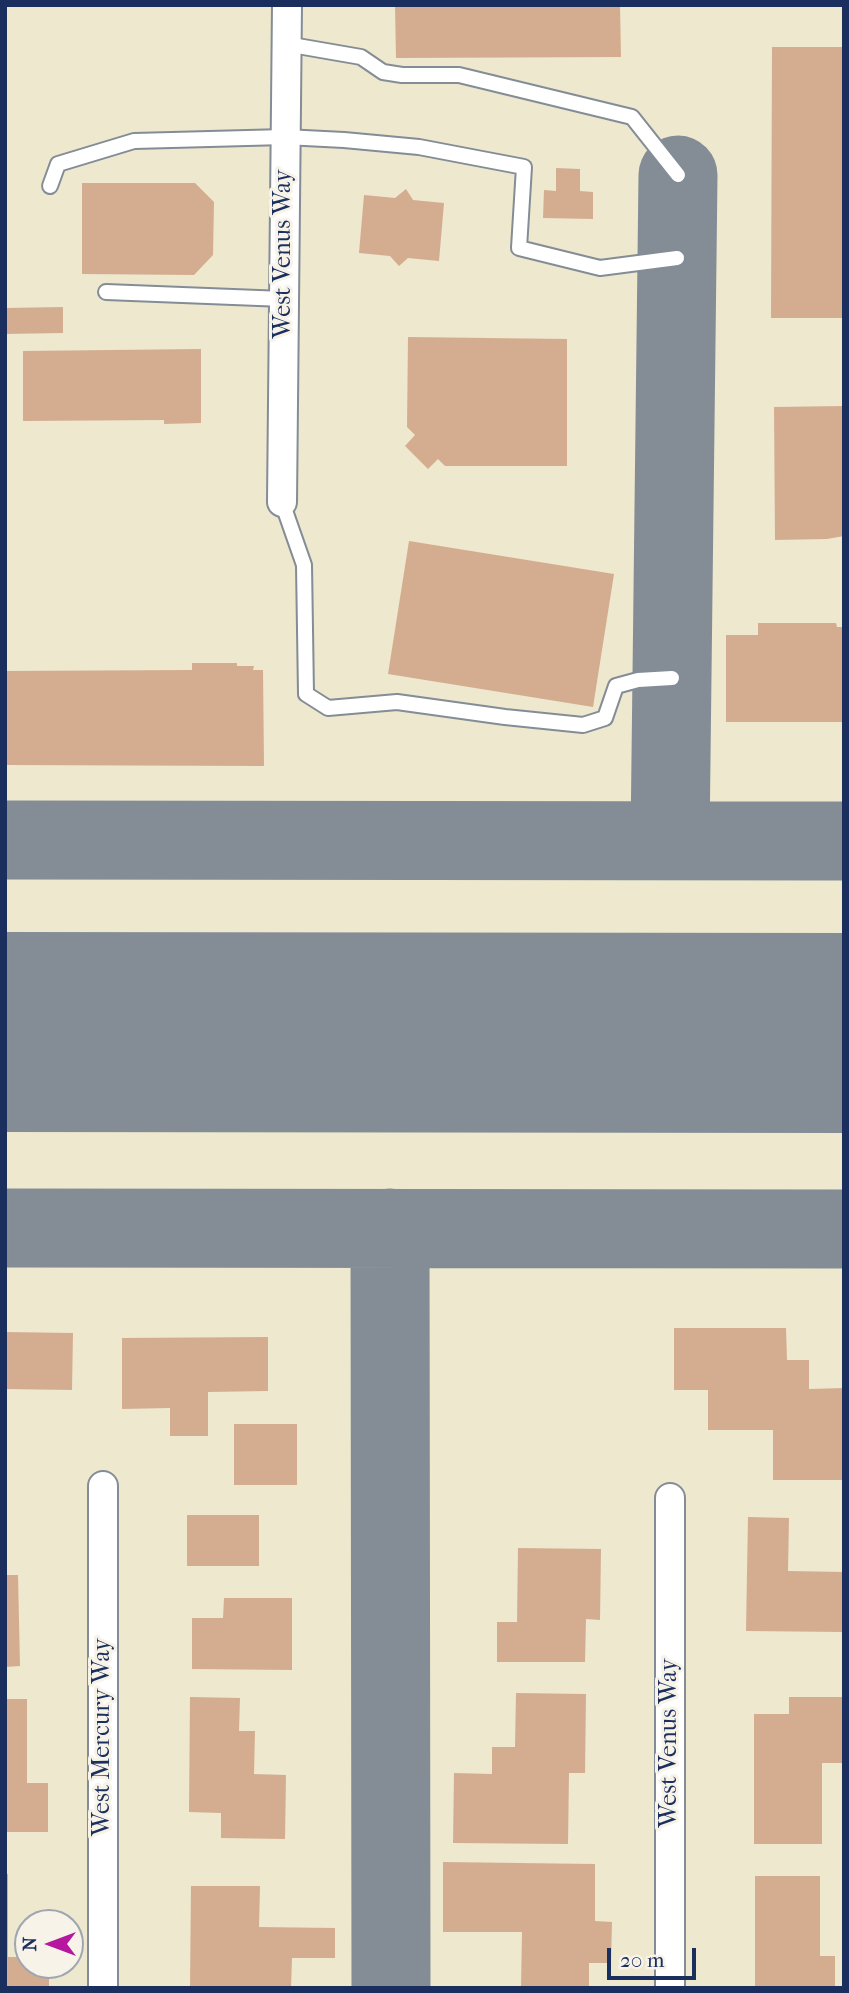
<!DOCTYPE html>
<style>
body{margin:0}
#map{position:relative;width:849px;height:1993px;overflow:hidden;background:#ede8ce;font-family:"IM FELL French Canon",serif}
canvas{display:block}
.frame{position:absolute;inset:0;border:7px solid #1b2f5e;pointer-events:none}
.north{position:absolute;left:14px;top:1909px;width:70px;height:70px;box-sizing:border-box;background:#f7f3e8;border:2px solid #9fa5b1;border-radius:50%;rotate:270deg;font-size:19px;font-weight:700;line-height:28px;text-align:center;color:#1b2f5e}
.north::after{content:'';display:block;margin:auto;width:24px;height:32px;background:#b5179e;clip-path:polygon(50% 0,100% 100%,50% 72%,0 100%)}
.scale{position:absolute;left:607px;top:1948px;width:89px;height:32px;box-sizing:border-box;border:4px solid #1b2f5e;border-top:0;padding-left:9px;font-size:21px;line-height:24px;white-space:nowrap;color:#1b2f5e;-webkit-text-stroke:5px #f7f3e8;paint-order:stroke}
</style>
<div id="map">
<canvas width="849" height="1993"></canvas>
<div class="frame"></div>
<div class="north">N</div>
<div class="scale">20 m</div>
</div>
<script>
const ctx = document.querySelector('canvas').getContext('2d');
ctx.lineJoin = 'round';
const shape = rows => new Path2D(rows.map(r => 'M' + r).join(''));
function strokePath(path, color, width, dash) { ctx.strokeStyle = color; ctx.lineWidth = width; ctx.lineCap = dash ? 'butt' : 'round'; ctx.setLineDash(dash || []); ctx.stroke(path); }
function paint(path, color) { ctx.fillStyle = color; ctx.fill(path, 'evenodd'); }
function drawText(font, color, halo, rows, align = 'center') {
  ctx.font = font + ' "IM FELL French Canon",serif'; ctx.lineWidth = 6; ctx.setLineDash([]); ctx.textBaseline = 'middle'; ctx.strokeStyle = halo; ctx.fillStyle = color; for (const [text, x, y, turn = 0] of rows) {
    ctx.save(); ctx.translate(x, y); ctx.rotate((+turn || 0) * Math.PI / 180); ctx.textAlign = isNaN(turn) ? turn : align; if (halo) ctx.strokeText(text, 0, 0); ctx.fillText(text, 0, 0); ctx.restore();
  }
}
strokePath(shape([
 [5,840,844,841],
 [670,841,678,175],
 [5,1228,844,1229],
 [390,1228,391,1988]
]), '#848c96', 79);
strokePath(shape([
 [5,1032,844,1033]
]), '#848c96', 200);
paint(shape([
 [395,5,620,5,621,57,396,58],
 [772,47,844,47,844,318,771,318],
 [556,168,580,169,580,191,593,192,593,219,543,218,544,190,556,191],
 [82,183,195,183,214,202,213,255,194,275,82,274],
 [406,189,413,200,444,203,439,261,408,258,399,266,390,256,359,253,364,195,395,198],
 [63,307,63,333,5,334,5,308],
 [408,337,567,339,567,466,445,466,438,459,428,469,405,446,415,435,407,427],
 [201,349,201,423,164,424,164,420,23,421,23,351],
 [844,406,844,536,827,539,775,540,774,407],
 [409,541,614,574,593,707,388,674],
 [758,623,836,623,837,627,843,627,844,722,726,722,726,635,758,635],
 [192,663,237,663,237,666,254,666,253,670,263,670,264,766,5,765,5,671,192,670],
 [674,1328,786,1328,787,1360,809,1360,809,1389,844,1388,844,1480,773,1480,773,1430,708,1430,708,1390,674,1390],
 [5,1332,73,1333,72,1390,5,1389],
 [268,1337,268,1391,208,1392,208,1436,170,1436,170,1408,122,1409,122,1338],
 [234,1424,297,1424,297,1485,234,1485],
 [187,1515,259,1515,259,1566,187,1566],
 [748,1517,789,1518,788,1571,844,1572,844,1632,746,1631],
 [518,1548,601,1549,600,1620,586,1619,585,1662,497,1662,497,1622,517,1622],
 [5,1575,18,1575,20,1666,5,1667],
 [224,1598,292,1598,292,1670,192,1669,192,1618,223,1618],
 [516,1693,586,1694,585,1773,569,1773,568,1844,453,1843,454,1773,492,1774,492,1747,515,1747],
 [190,1697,240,1698,239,1731,255,1731,254,1774,286,1775,285,1839,221,1838,221,1813,189,1812],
 [789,1697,844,1697,844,1763,822,1763,822,1844,754,1844,754,1714,789,1714],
 [5,1699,27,1699,27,1783,48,1783,48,1832,5,1832],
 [443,1862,595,1864,595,1921,612,1922,611,1963,589,1963,589,1988,521,1988,522,1932,443,1932],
 [5,1874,8,1874,8,1957,28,1957,28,1965,49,1965,49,1988,5,1988],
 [755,1876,820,1876,820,1956,835,1956,835,1988,755,1988],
 [191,1886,260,1886,259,1927,335,1928,335,1958,292,1958,291,1988,190,1988]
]), '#d4ad90');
const lane = shape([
 [286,44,361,57,383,72,402,75,459,75,632,117,678,175],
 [50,186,58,164,134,141,285,137,344,140,419,147,524,167,519,248,600,268,677,258],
 [106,292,284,299],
 [282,502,304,565,306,694,328,708,397,702,505,717,583,725,605,718,616,686,638,680,672,678]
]);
const street = shape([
 [282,502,287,5],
 [103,1486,103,1988],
 [670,1988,670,1498]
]);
strokePath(lane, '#848c96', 18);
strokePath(street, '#848c96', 32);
strokePath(lane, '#fff', 14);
strokePath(street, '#fff', 28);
drawText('24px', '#1b2f5e', '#f7f3e8', [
 ["West Venus Way",284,254,-90],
 ["West Mercury Way",103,1737,-90],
 ["West Venus Way",670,1743,-90]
]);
</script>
